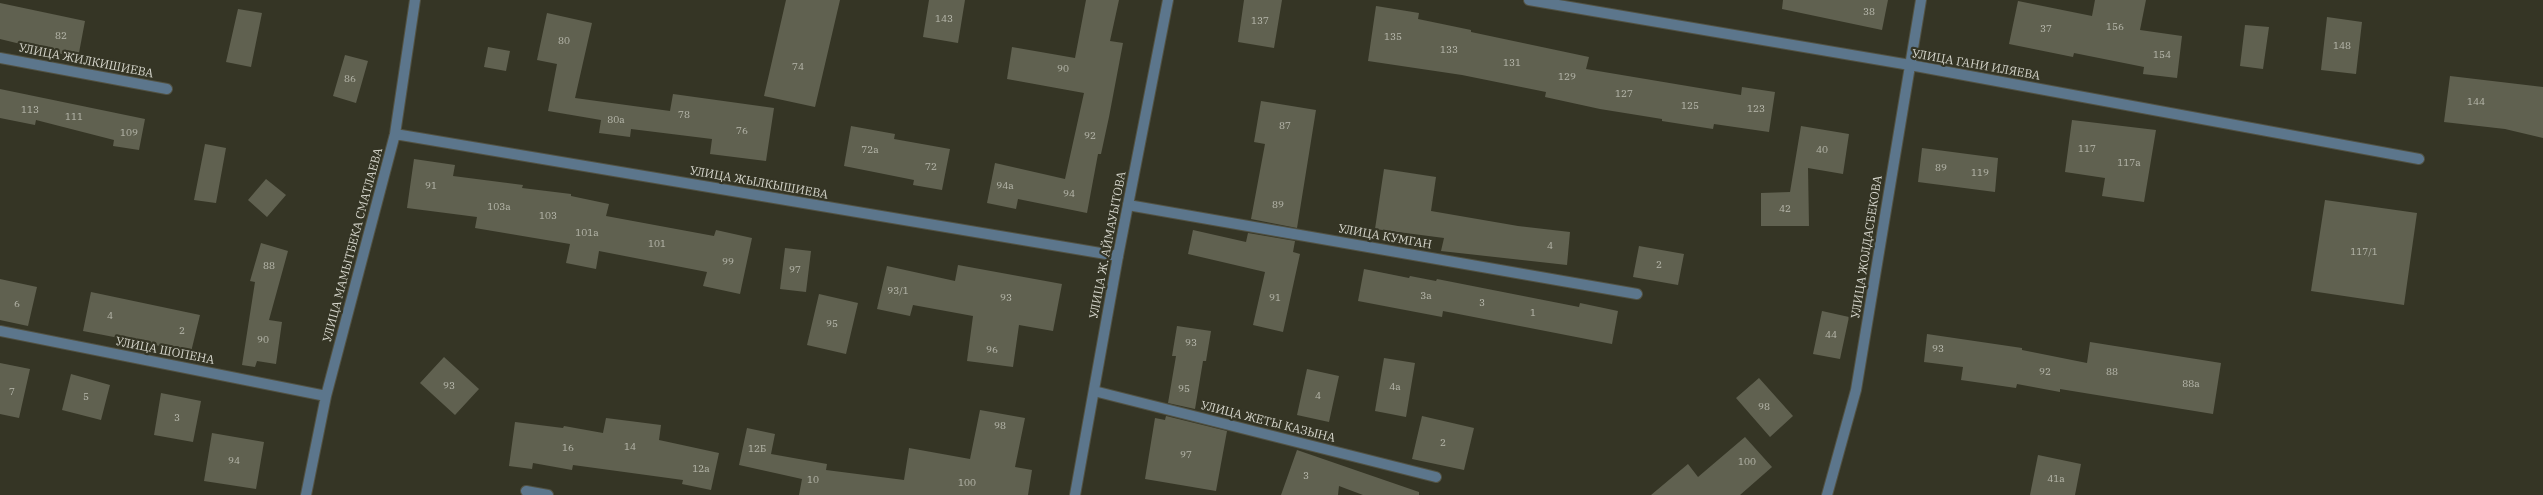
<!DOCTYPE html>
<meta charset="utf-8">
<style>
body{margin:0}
canvas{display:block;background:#353525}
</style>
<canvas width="2543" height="495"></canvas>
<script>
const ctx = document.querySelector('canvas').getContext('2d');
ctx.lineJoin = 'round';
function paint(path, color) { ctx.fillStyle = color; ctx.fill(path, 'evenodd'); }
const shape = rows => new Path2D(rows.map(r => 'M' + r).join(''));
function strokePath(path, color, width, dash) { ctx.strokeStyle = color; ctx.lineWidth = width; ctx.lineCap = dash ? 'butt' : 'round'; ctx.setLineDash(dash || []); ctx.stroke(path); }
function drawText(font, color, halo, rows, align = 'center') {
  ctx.font = font + ' "IBM Plex Serif",serif'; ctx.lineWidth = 4.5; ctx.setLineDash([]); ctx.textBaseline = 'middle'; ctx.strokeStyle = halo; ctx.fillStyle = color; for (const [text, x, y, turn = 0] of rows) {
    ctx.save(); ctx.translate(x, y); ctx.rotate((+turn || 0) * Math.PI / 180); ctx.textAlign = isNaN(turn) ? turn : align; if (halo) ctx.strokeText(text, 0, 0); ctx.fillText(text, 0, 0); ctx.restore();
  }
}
paint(shape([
 [786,0,840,0,815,107,764,96],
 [929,0,965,0,958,43,923,37],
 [1086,0,1119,0,1110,41,1123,43,1109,117,1101,154,1098,154,1087,213,1018,199,1016,209,987,203,995,163,1065,179,1084,93,1007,79,1012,47,1075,58],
 [1244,0,1282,0,1274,48,1238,42],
 [1783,0,1888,0,1882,30,1782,9],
 [2095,0,2146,0,2140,30,2182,36,2177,78,2143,74,2144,67,2074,53,2073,57,2009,44,2018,1,2092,16],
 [0,3,85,21,78,58,0,39],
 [1376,6,1419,13,1418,19,1471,30,1471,32,1589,57,1586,69,1741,95,1742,87,1775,92,1769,132,1714,124,1713,129,1662,121,1662,119,1600,109,1545,97,1546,92,1462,75,1368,61],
 [238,9,262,13,251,67,226,62],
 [547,13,592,23,575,98,670,111,673,94,774,108,766,161,710,154,712,139,631,129,630,137,599,133,601,120,548,111,557,64,537,60],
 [2327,17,2362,22,2356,74,2321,70],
 [2245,25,2269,27,2263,69,2240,66],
 [488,47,510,51,506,71,484,67],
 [345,55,368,61,356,103,333,96],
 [2450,76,2543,87,2543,138,2505,129,2444,122],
 [0,89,145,119,139,150,113,146,114,140,36,120,35,125,0,118],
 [1261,101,1316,110,1297,228,1251,219,1265,144,1254,142],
 [2072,120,2156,130,2144,202,2102,196,2105,178,2065,172],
 [851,126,895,134,894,139,950,149,942,190,913,185,914,180,844,166],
 [1801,126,1849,134,1843,174,1808,168,1809,226,1761,226,1761,193,1790,192],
 [205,144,226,148,216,203,194,200],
 [1922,148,1998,158,1995,192,1918,182],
 [414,159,455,165,453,176,523,185,522,188,571,194,571,196,609,204,606,216,714,236,716,230,752,238,740,294,703,286,707,272,599,251,596,269,566,263,570,244,475,228,477,217,407,208],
 [1384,169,1436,177,1431,211,1518,226,1570,232,1567,265,1441,251,1444,238,1375,229],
 [266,179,286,195,267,217,248,200],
 [2325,200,2417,213,2404,305,2311,291],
 [1193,230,1246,242,1248,233,1295,241,1293,252,1300,254,1283,332,1253,325,1265,272,1188,254],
 [261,243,288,251,269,320,282,322,276,364,257,361,255,367,242,365,255,282,250,281],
 [1639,246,1684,254,1678,285,1633,277],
 [785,248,811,251,806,292,780,289],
 [958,265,1062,284,1053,331,1019,325,1013,367,967,361,973,316,913,305,910,316,877,309,887,266,955,281],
 [1364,269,1409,278,1410,276,1436,281,1437,279,1579,307,1580,303,1618,311,1612,344,1443,311,1442,317,1358,301],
 [0,279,37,287,28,326,0,320],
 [91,292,200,315,191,352,83,331],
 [819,294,858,303,846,354,807,345],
 [1822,311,1849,317,1840,359,1813,354],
 [1177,326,1211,331,1206,361,1203,361,1195,409,1168,403,1176,356,1172,356],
 [1927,334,2022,348,2022,350,2087,363,2090,342,2221,363,2213,414,2060,389,2060,392,2017,384,2016,388,1961,380,1963,367,1924,362],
 [444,357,479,389,455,415,420,383],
 [1384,358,1415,363,1406,417,1375,411],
 [0,363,30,369,19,418,0,414],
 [1307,369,1339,376,1329,422,1297,415],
 [71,374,110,385,101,420,62,410],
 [1759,378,1793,416,1770,437,1736,398],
 [161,393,201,401,193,442,154,435],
 [980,410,1025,418,1015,467,1032,470,1028,495,799,495,802,479,739,465,747,428,775,434,771,454,827,464,826,470,904,480,909,448,970,459],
 [1166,416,1227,431,1216,491,1145,479,1155,418,1165,420],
 [1422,416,1474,428,1464,470,1412,459],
 [606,418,661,425,659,440,719,453,711,490,682,484,683,480,573,465,572,470,533,463,532,469,509,466,515,422,563,428,564,426,603,433],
 [212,433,264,442,256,489,204,481],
 [1745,437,1772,467,1740,495,1651,495,1688,464,1698,477],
 [1297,450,1419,492,1419,495,1363,495,1339,486,1338,495,1281,495],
 [2038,455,2081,464,2075,495,2030,495]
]), '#606150');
const minor = shape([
 [1529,0,1910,65,2419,159],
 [0,58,167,89],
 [395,134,1118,256],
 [1128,205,1637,294],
 [0,331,326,396],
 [1094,391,1436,477],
 [526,491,548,495],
 [306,495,326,396,395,134,415,0],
 [1827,495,1856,390,1921,0]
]);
const tertiary = shape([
 [1075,495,1118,256,1168,0]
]);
strokePath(minor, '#525243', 12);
strokePath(tertiary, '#525243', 12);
strokePath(minor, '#5c768c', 10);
strokePath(tertiary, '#5c768c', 10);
drawText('10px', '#b8b9ad', null, [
 ["38",1869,12],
 ["143",944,19],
 ["137",1260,21],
 ["156",2115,27],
 ["37",2046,29],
 ["82",61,36],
 ["135",1393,37],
 ["80",564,41],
 ["148",2342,46],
 ["133",1449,50],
 ["154",2162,55],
 ["131",1512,63],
 ["74",798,67],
 ["90",1063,69],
 ["129",1567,77],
 ["86",350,79],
 ["127",1624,94],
 ["144",2476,102],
 ["125",1690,106],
 ["123",1756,109],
 ["113",30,110],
 ["78",684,115],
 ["111",74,117],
 ["80а",616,120],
 ["87",1285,126],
 ["76",742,131],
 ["109",129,133],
 ["92",1090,136],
 ["117",2087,149],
 ["72а",870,150],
 ["40",1822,150],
 ["117а",2129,163],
 ["72",931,167],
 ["89",1941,168],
 ["119",1980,173],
 ["91",431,186],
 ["94а",1005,186],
 ["94",1069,194],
 ["89",1278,205],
 ["103а",499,207],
 ["42",1785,209],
 ["103",548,216],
 ["101а",587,233],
 ["101",657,244],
 ["4",1550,246],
 ["117/1",2364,252],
 ["99",728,262],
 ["2",1659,265],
 ["88",269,266],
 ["97",795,270],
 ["93/1",898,291],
 ["3а",1426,296],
 ["93",1006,298],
 ["91",1275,298],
 ["3",1482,303],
 ["6",17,304],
 ["1",1533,313],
 ["4",110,316],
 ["95",832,324],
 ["2",182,331],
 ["44",1831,335],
 ["90",263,340],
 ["93",1191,343],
 ["93",1938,349],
 ["96",992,350],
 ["92",2045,372],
 ["88",2112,372],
 ["88а",2191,384],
 ["93",449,386],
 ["4а",1395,387],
 ["95",1184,389],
 ["7",12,392],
 ["4",1318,396],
 ["5",86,397],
 ["98",1764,407],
 ["3",177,418],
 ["98",1000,426],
 ["2",1443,443],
 ["14",630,447],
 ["16",568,448],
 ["12Б",757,449],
 ["97",1186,455],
 ["94",234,461],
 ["100",1747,462],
 ["12а",701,469],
 ["3",1306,476],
 ["41а",2056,479],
 ["10",813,480],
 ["100",967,483]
]);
drawText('12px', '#d6d6cc', '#353525', [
 ["УЛИЦА ЖИЛКИШИЕВА",86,61,11],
 ["УЛИЦА ГАНИ ИЛЯЕВА",1976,65,10],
 ["УЛИЦА ЖЫЛКЫШИЕВА",759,183,10],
 ["УЛИЦА КУМГАН",1385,237,10],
 ["УЛИЦА МАМЫТБЕКА СМАТЛАЕВА",353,245,-75],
 ["УЛИЦА Ж. АЙМАУЫТОВА",1108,245,-79],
 ["УЛИЦА ЖОЛДАСБЕКОВА",1867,247,-81],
 ["УЛИЦА ШОПЕНА",165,351,11],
 ["УЛИЦА ЖЕТЫ КАЗЫНА",1268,422,14]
]);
</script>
